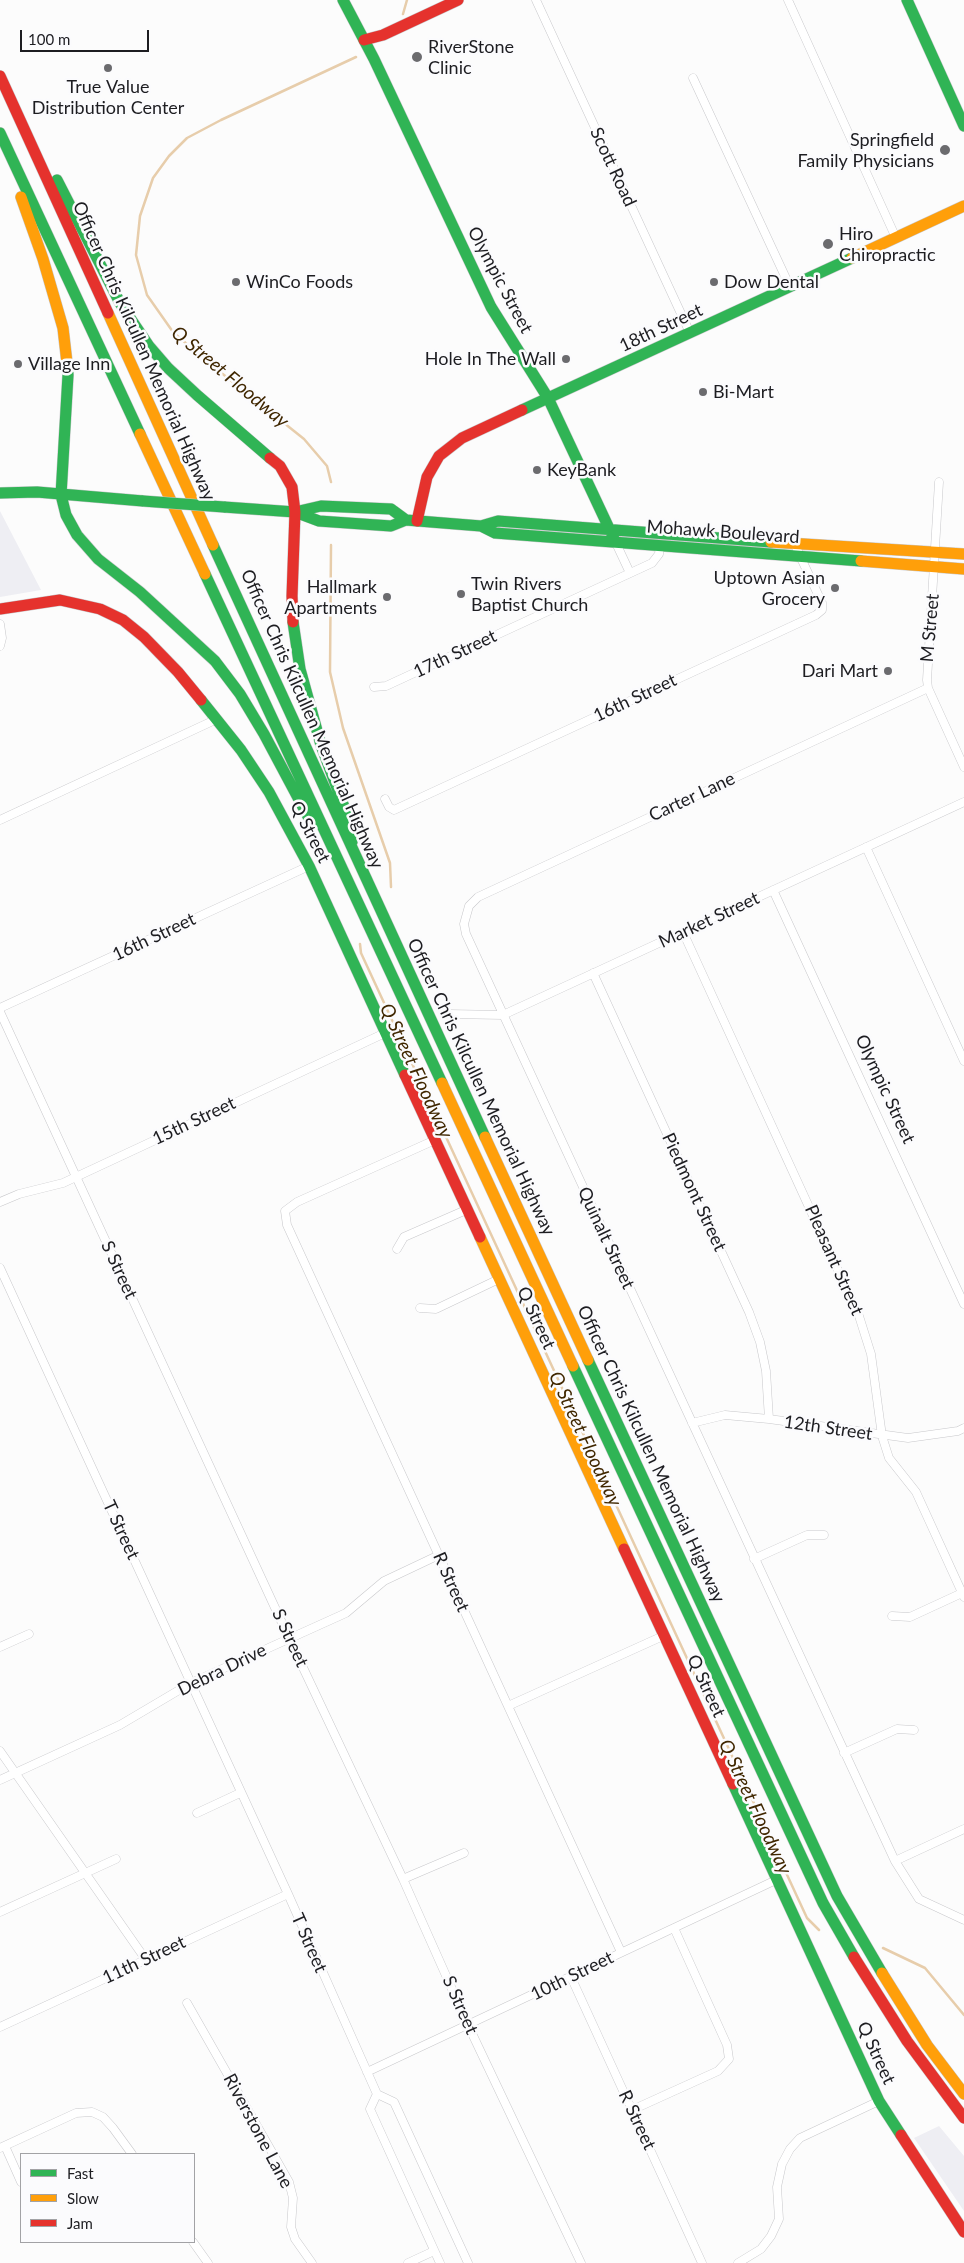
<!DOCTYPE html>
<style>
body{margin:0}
#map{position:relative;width:964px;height:2263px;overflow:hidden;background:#fcfcfc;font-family:Lato,sans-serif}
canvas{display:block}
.legend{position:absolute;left:20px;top:2153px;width:175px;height:90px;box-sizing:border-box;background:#fbfbfd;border:1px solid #a2a2a5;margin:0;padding:6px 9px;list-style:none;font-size:15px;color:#1d1d21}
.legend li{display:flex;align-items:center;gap:10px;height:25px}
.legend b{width:25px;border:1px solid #a2a2a5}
.scale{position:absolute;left:20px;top:30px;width:129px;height:22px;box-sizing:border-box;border:2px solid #1d1d21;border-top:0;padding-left:6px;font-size:15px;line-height:18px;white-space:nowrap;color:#1d1d21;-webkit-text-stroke:4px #fbfbfd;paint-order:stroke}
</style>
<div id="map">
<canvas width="964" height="2263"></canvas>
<ul class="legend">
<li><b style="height:6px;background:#30b455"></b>Fast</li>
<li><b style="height:6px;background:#ff9f0a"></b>Slow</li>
<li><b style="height:6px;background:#e5322d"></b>Jam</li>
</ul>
<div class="scale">100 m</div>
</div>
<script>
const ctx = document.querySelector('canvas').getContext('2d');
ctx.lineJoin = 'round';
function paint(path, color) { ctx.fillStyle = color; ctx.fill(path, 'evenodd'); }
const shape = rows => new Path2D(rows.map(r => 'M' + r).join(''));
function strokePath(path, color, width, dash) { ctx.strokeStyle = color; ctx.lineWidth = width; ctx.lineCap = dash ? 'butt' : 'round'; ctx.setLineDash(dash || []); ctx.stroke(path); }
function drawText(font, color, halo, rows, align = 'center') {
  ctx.font = font + ' Lato,sans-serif'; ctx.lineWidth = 5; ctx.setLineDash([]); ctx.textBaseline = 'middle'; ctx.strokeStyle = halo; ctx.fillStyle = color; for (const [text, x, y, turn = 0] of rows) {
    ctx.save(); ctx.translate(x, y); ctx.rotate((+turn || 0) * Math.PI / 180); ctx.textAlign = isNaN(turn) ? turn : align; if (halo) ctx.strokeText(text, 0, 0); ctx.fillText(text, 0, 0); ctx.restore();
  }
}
paint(shape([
 [0,511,41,590,0,597],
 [939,2126,964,2156,964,2211,914,2138]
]), '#eeeef3');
strokePath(shape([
 [403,14,407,0],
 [331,482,327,466,304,439,204,359,173,332,147,295,136,255,140,216,153,178,169,156,187,138,221,120,356,57],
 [331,545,330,672,343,728,390,863,391,887],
 [360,944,361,953,807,1918,819,1930],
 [883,1948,925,1968,964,2015]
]), '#e7cdab', 2.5);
const street = shape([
 [536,0,690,333],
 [788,0,896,238],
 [693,78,790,287],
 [939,482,927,680,928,688,964,767],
 [615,541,630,573],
 [0,624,2,638,0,646],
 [374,687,386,686,652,563,659,554,660,545],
 [928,688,478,897,469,906,464,924,466,934,895,1861,919,1899,964,1920],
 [385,799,389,807,394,810,816,615,822,610,822,603,794,543],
 [0,820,217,719],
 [866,847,964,1061],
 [773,890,964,1304],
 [683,932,859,1316,871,1354,882,1436,889,1458,916,1492,964,1597],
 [593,973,749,1312,760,1342,766,1371,769,1419],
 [0,1008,309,866],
 [0,1012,289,1638,403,1879,468,2025,581,2263],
 [449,1014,503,1015,964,802],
 [435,1140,297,1202,285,1211,287,1225,621,1952],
 [0,1202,19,1194,63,1183,385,1033],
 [397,1249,404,1237,466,1210],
 [0,1268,288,1894,377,2094,394,2102,468,2263],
 [420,1308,436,1309,499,1279],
 [692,1423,725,1415,769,1419,908,1438,958,1431,964,1428],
 [754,1559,807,1535,824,1535],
 [892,1616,910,1617,962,1593],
 [0,1647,29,1634],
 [508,1706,663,1636],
 [0,1751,146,1960],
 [844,1753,897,1729,914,1730],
 [0,1780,120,1725,191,1683,346,1613,384,1581,439,1555],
 [197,1813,240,1793],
 [895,1861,964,1829],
 [403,1879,464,1853],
 [0,1912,116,1859],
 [571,1977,702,2263],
 [187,2003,289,2182,293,2198,291,2227,295,2239,312,2263],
 [0,2027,288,1894],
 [367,2072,776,1880],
 [377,2094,370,2109,440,2263],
 [632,2110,718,2071,729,2059,727,2045,674,1928],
 [5,2146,21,2182],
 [0,2148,76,2113,92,2112,103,2117,113,2128,132,2154],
 [193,2242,208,2263],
 [408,2263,434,2251],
 [738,2263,761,2249,771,2236,779,2219,777,2187,782,2164,790,2149,800,2138,879,2101]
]);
const fast = shape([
 [343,0,374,59,491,307,548,398,615,541],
 [907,0,964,126],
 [0,133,140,434],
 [57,180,120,303,149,346,168,368,197,395,270,458],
 [67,363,68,375,61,495,66,515,77,535,98,559,140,592,215,661,240,694,264,734,312,824],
 [522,410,852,258],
 [0,493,37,492,143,501],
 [224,507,295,512,319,521,391,526,406,520,481,526,498,521,771,542],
 [295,512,321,506,391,509,406,520],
 [481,526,495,533,861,561],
 [213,545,485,1137],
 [205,574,442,1083],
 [293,622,300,669,321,745,350,823,352,842],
 [201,700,241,750,269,792,309,866,405,1075],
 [588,1360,837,1896,882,1973],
 [573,1366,823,1903,854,1957],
 [733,1784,879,2101,901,2135]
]);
const slow = shape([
 [21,197,43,259,63,328,67,363],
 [852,258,964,206],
 [108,313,213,545],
 [140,434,205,574],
 [771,542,964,554],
 [861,561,964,569],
 [442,1083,573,1366],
 [485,1137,588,1360],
 [480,1237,624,1549],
 [882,1973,927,2045,964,2094]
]);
const jam = shape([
 [364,40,383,35,458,0],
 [0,76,108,313],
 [270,458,280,466,292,487,295,512,292,596,293,622],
 [417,521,427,477,439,456,462,438,522,410],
 [0,609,60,600,100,609,123,620,144,637,178,672,201,700],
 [405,1075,480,1237],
 [624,1549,733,1784],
 [854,1957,907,2041,964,2118],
 [901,2135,964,2232]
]);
strokePath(street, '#c8c8cb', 9);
strokePath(fast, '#c8c8cb', 12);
strokePath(slow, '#c8c8cb', 12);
strokePath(jam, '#c8c8cb', 12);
strokePath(street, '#fff', 8);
strokePath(fast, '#30b455', 11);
strokePath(slow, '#ff9f0a', 11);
strokePath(jam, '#e5322d', 11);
const fastBridge = shape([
 [143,501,224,507]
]);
strokePath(fastBridge, '#c8c8cb', 12, []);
strokePath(fastBridge, '#30b455', 11);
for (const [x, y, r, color] of [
 [417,57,6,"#6b6b6e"],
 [108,68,5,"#6b6b6e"],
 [945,150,6,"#6b6b6e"],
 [828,244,6,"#6b6b6e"],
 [236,282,5,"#6b6b6e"],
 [714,282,5,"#6b6b6e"],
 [566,359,5,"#6b6b6e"],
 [18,364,5,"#6b6b6e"],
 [703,392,5,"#6b6b6e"],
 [537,470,5,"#6b6b6e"],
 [835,588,5,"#6b6b6e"],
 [461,594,5,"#6b6b6e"],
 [387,597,5,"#6b6b6e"],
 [888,671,5,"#6b6b6e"]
]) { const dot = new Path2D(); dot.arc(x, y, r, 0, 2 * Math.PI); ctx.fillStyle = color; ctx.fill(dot); strokePath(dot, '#fbfbfd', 2); }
drawText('18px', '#1d1d21', '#fbfbfd', [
 ["RiverStone",428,47],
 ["Clinic",428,68],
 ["True Value",108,87,"center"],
 ["Distribution Center",108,108,"center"],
 ["Springfield",934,140,"right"],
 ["Family Physicians",934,161,"right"],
 ["Hiro",839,234],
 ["Chiropractic",839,255],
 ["WinCo Foods",246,282],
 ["Dow Dental",724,282],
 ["Hole In The Wall",556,359,"right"],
 ["Village Inn",28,364],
 ["Bi-Mart",713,392],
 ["KeyBank",547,470],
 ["Uptown Asian",825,578,"right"],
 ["Grocery",825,599,"right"],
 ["Twin Rivers",471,584],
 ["Baptist Church",471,605],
 ["Hallmark",377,587,"right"],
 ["Apartments",377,608,"right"],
 ["Dari Mart",878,671,"right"]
], 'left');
drawText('18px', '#1d1d21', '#fbfbfd', [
 ["Scott Road",613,167,65],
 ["Olympic Street",500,280,62],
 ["18th Street",661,328,-25],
 ["Officer Chris Kilcullen Memorial Highway",144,351,66],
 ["Mohawk Boulevard",723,532,4],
 ["M Street",930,628,-85],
 ["17th Street",455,654,-25],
 ["16th Street",635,698,-25],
 ["Officer Chris Kilcullen Memorial Highway",312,719,66],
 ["Carter Lane",692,797,-25],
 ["Q Street",310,832,63],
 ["Market Street",709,920,-25],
 ["16th Street",154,937,-25],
 ["Officer Chris Kilcullen Memorial Highway",481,1087,65],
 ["Olympic Street",885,1089,65],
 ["15th Street",194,1121,-25],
 ["Piedmont Street",694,1192,65],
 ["Quinalt Street",606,1238,65],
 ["Pleasant Street",834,1260,66],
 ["S Street",119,1270,65],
 ["Q Street",536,1318,65],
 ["12th Street",828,1428,8],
 ["Officer Chris Kilcullen Memorial Highway",651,1454,65],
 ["T Street",121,1530,65],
 ["R Street",451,1582,66],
 ["S Street",290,1638,65],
 ["Debra Drive",222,1670,-26],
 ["Q Street",706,1686,65],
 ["T Street",309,1943,66],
 ["11th Street",144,1960,-25],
 ["10th Street",572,1976,-26],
 ["S Street",460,2005,66],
 ["Q Street",876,2053,65],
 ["R Street",637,2120,65],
 ["Riverstone Lane",258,2131,62]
]);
drawText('italic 19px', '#402700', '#fbfbfd', [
 ["Q Street Floodway",230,377,40],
 ["Q Street Floodway",416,1071,65],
 ["Q Street Floodway",585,1439,65],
 ["Q Street Floodway",755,1807,65]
]);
</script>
